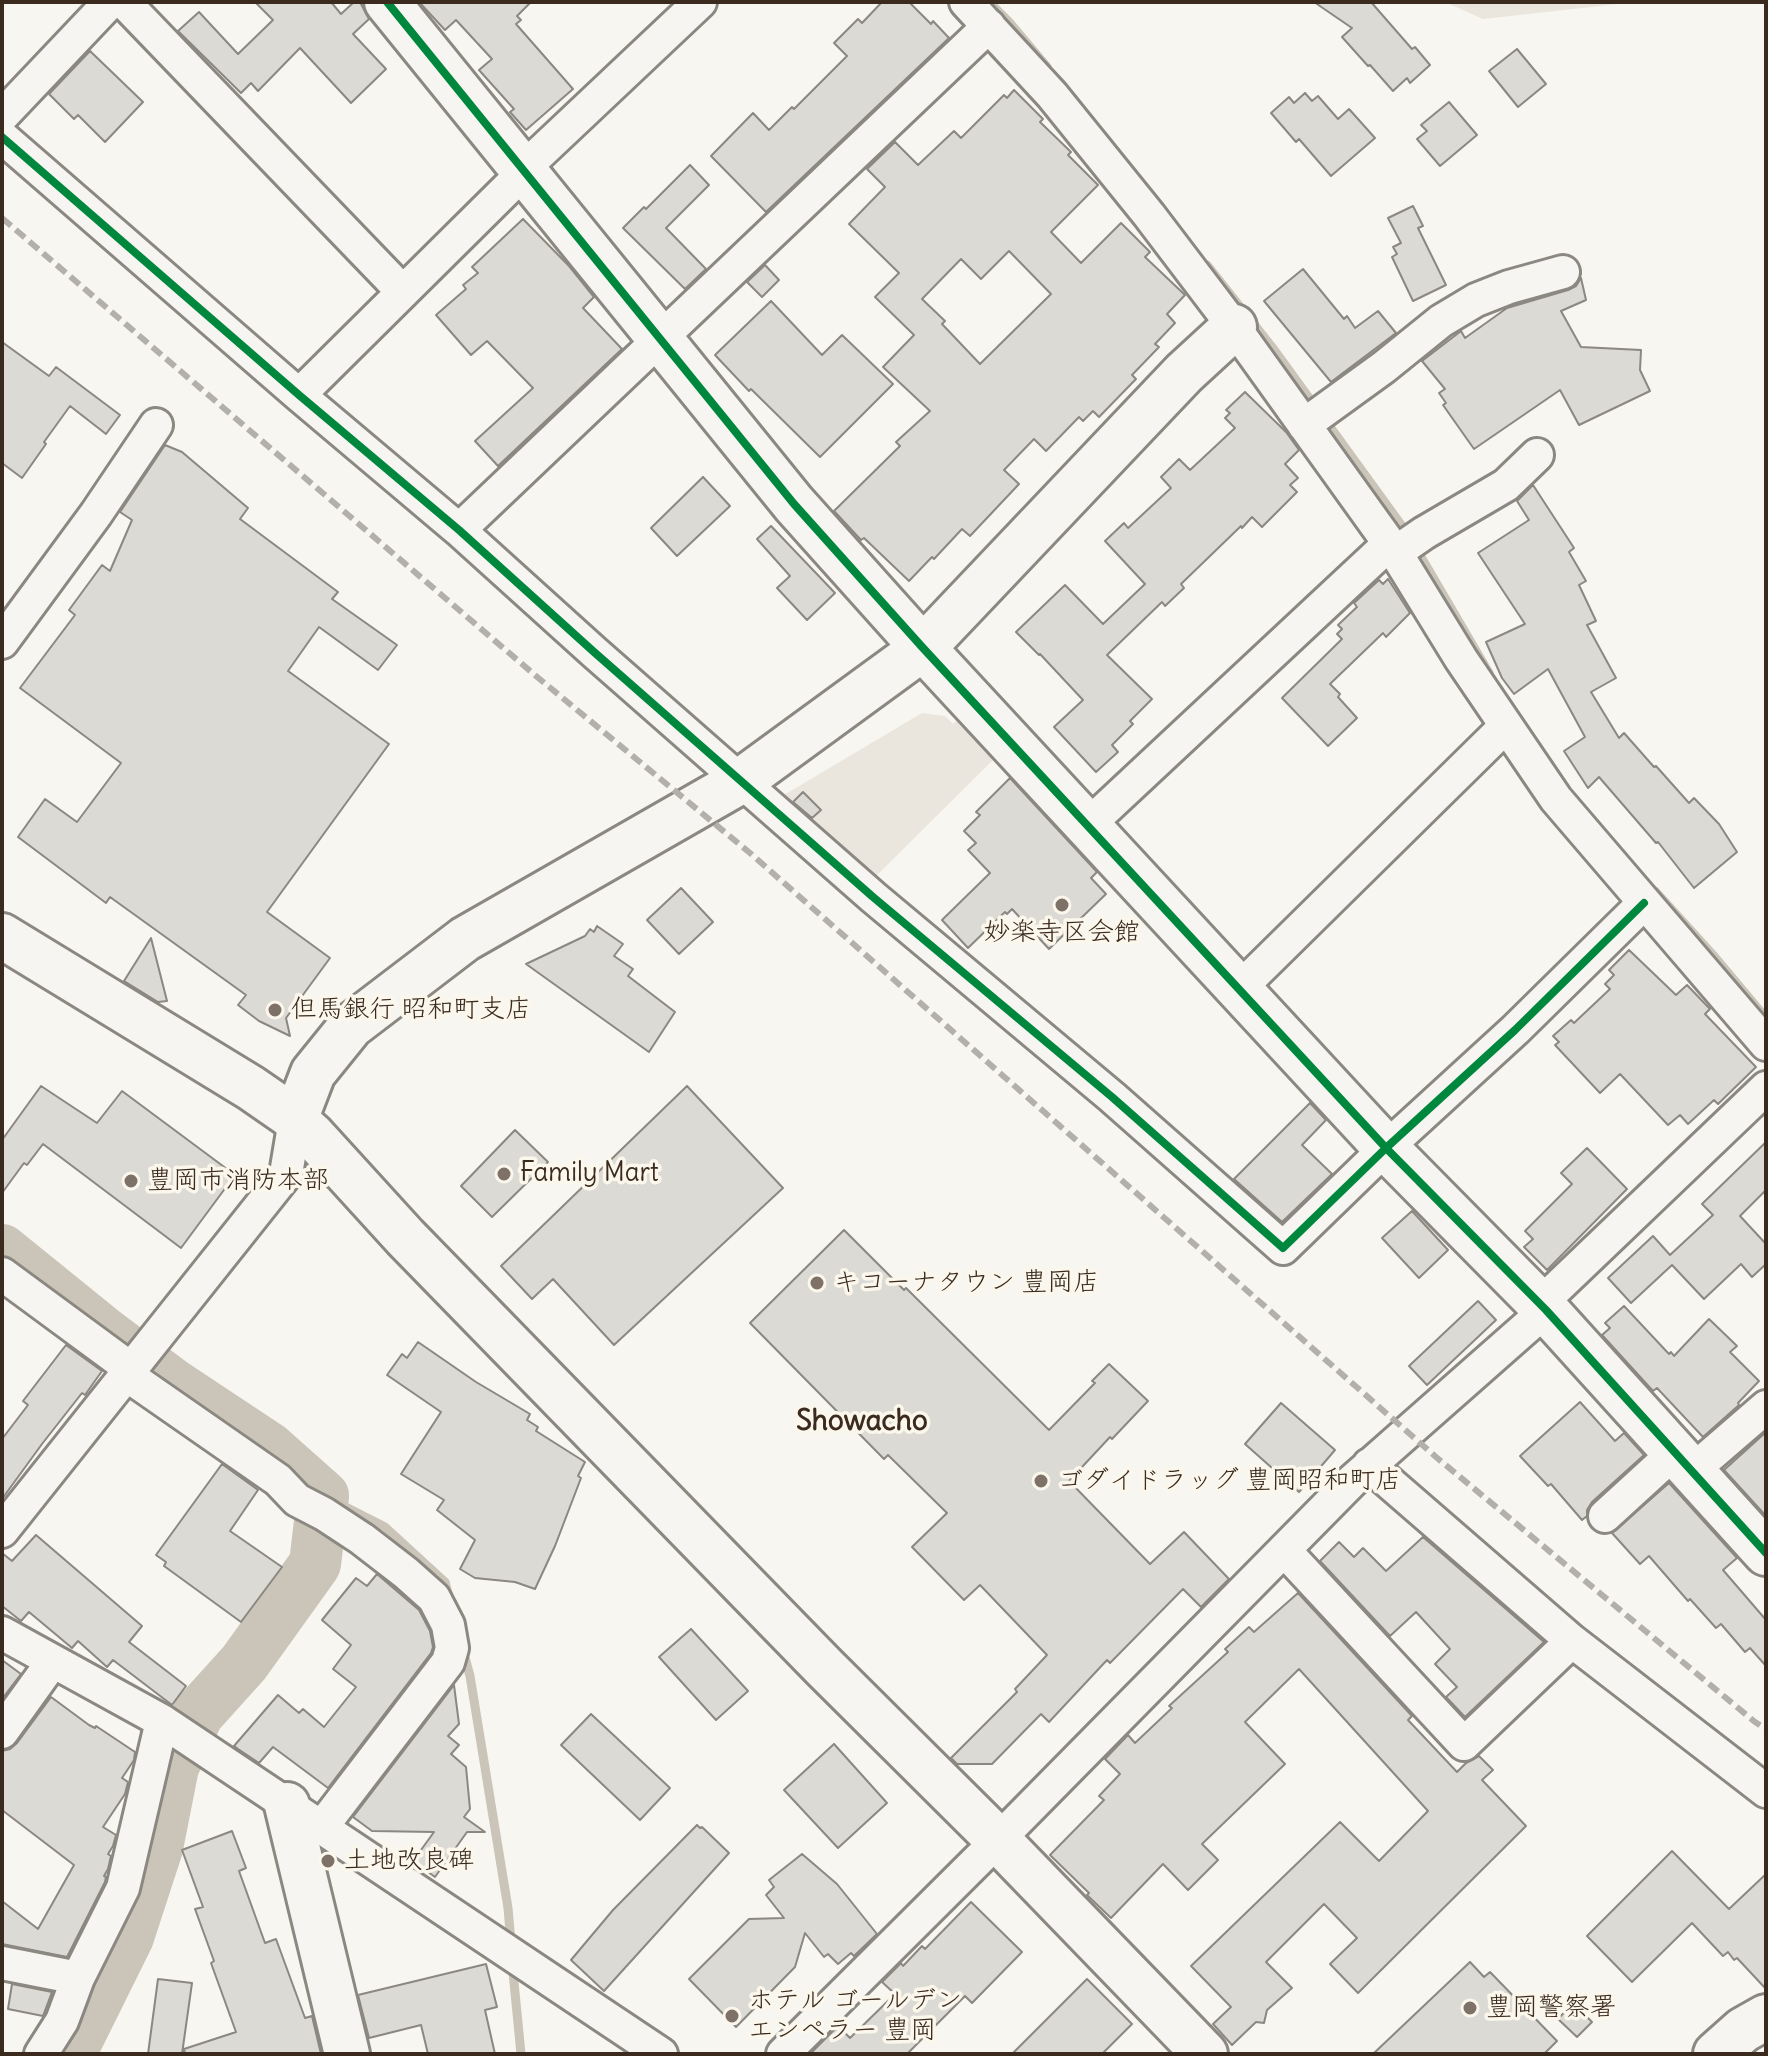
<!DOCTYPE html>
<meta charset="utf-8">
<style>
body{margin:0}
#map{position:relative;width:1768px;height:2056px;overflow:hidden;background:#f8f6f0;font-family:Delius,sans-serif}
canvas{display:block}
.frame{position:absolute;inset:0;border:4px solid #3b2a1e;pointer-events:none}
</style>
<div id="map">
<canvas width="1768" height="2056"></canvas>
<div class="frame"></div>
</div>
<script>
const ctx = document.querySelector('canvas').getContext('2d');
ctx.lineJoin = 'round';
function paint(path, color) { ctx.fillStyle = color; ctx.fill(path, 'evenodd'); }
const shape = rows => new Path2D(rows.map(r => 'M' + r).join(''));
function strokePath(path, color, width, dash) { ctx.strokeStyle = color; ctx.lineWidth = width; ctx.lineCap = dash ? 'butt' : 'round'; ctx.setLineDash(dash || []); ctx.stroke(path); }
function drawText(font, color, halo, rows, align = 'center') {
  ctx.font = font + ' Delius,"Klee One",sans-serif'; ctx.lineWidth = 7; ctx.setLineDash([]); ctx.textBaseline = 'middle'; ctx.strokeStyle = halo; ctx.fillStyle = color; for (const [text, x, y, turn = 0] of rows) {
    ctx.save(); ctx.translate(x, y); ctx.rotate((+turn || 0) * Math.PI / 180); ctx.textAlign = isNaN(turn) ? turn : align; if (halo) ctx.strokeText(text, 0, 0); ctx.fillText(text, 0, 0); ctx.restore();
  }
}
paint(shape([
 [1445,2,1636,2,1483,19],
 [922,713,945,716,953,724,961,716,993,750,993,760,867,885,783,810,784,795]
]), '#eae6dd');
strokePath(shape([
 [989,2,1009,22,1047,67],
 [1207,265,1272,347,1407,533,1489,673],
 [1655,891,1713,955,1766,1018],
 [324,1496,385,1527,445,1582,450,1601],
 [463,1650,470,1676,508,1908,511,1943],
 [512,1962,521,2054]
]), '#cac4b9', 9);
strokePath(shape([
 [2,1250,102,1331,174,1385,269,1448,323,1496,315,1564,244,1663,198,1714,173,1767,157,1848,128,1937,70,2054]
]), '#cac4b9', 52);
const building = shape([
 [255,2,331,2,341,14,354,2,360,2,369,19,353,34,386,69,351,103,300,48,258,91,251,83,241,93,178,31,199,12,238,54,273,20,255,2],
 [419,2,531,2,517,16,521,20,516,24,573,89,526,130,510,112,514,109,479,70,492,59,456,20,445,30,419,2],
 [882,2,909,2,931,24,933,21,949,38,766,212,711,156,753,113,769,130,792,107,794,109,847,56,834,43,858,19,862,23,882,2],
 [1314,2,1371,2,1412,49,1415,47,1430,65,1410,83,1407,78,1393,91,1370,65,1368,66,1342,37,1352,28,1314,2],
 [1517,49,1546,84,1518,107,1489,71,1517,49],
 [90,51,143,102,105,142,78,115,74,119,49,94,90,51],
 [1014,90,1043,119,1040,122,1071,152,1068,155,1098,185,1051,232,1081,263,1121,223,1150,252,1145,257,1185,295,1167,314,1175,323,1155,344,1159,347,1132,375,1136,379,1099,417,1093,411,1083,421,1079,417,1046,451,1034,439,1004,470,1019,484,970,536,962,529,934,559,932,557,909,581,864,538,861,540,834,511,900,446,896,442,930,411,883,367,914,335,875,297,899,273,849,224,885,187,867,169,895,142,918,165,954,131,961,138,1004,95,1007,98,1014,90],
 [1009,251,1051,294,980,364,942,324,945,321,922,299,961,259,981,279,1009,251],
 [1305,93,1312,101,1318,96,1338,119,1349,109,1375,138,1331,176,1299,139,1296,142,1271,113,1289,97,1294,103,1305,93],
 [1449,102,1477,135,1440,166,1417,139,1427,131,1421,125,1449,102],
 [690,165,709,185,666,228,706,269,685,289,623,228,644,207,646,209,690,165],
 [1413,206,1423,226,1418,228,1446,285,1413,301,1392,257,1397,254,1393,247,1401,243,1388,218,1413,206],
 [523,219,569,266,594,297,583,308,622,349,498,466,475,441,533,388,487,341,471,355,436,315,466,289,463,285,478,273,472,267,523,219],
 [765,265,779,280,762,297,747,282,765,265],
 [1303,269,1344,319,1347,316,1355,328,1378,311,1396,333,1331,382,1264,301,1303,269],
 [1581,278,1586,300,1561,311,1581,347,1641,350,1640,370,1650,391,1579,425,1560,390,1474,449,1443,405,1446,403,1439,393,1445,389,1422,361,1461,331,1465,338,1507,308,1568,290,1576,286,1581,278],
 [771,301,822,355,842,335,893,384,820,457,751,389,749,391,715,355,771,301],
 [2,342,49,376,56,367,120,415,106,434,70,406,44,442,46,444,22,478,2,463,2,342],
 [1245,392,1286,432,1299,450,1285,464,1298,478,1290,485,1297,492,1262,527,1252,517,1242,528,1241,526,1181,584,1184,588,1165,606,1162,602,1107,655,1152,699,1130,721,1133,724,1112,745,1118,752,1096,772,1054,727,1083,700,1040,654,1039,655,1016,632,1065,585,1103,624,1145,584,1105,541,1124,523,1128,528,1171,488,1161,477,1179,459,1190,470,1235,428,1225,418,1230,413,1226,410,1245,392],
 [165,445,182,452,248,508,240,519,338,592,332,599,397,645,378,670,319,627,288,671,389,744,267,912,330,958,286,1018,290,1036,259,1021,238,1005,246,995,110,897,106,903,18,837,45,799,77,822,121,763,20,688,75,615,69,610,102,565,110,571,132,520,120,512,165,445],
 [703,477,730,506,677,556,651,528,703,477],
 [1533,485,1574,548,1569,552,1586,581,1579,585,1596,621,1587,625,1616,678,1591,692,1619,738,1624,733,1654,767,1656,766,1689,803,1694,798,1719,824,1737,852,1694,888,1658,842,1656,843,1599,777,1588,788,1564,751,1585,737,1548,669,1514,694,1502,678,1486,642,1525,624,1478,553,1529,520,1517,501,1533,485],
 [771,526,835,593,807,620,777,588,790,576,757,539,771,526],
 [1388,579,1410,613,1386,637,1383,633,1330,684,1340,694,1338,697,1357,718,1328,746,1282,698,1342,639,1337,634,1342,629,1338,625,1357,607,1354,603,1379,580,1383,584,1388,579],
 [1010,778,1097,872,1091,878,1106,894,1049,949,1012,909,1007,914,1005,912,968,948,942,920,990,873,968,850,976,843,964,831,980,815,976,812,1010,778],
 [803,792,821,810,812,818,793,802,803,792],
 [681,888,713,922,679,954,647,920,681,888],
 [597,926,623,944,614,956,633,969,628,976,675,1012,649,1052,526,964,585,936,590,929,594,932,597,926],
 [151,938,167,1001,158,1002,124,981,151,938],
 [1629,950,1676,995,1687,985,1710,1009,1705,1014,1756,1067,1718,1104,1714,1100,1688,1124,1680,1115,1668,1125,1620,1074,1600,1093,1555,1045,1559,1042,1553,1036,1571,1020,1574,1023,1610,989,1605,984,1614,975,1609,970,1629,950],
 [41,1086,97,1123,122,1091,235,1175,181,1248,43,1144,27,1165,24,1163,2,1193,2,1140,41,1086],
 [687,1086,783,1188,614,1345,553,1279,532,1299,501,1266,687,1086],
 [1310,1103,1326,1120,1302,1145,1332,1174,1282,1222,1234,1179,1310,1103],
 [515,1130,548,1162,492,1217,461,1186,515,1130],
 [1766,1142,1766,1190,1740,1216,1766,1244,1766,1264,1752,1277,1741,1264,1704,1299,1672,1265,1631,1303,1608,1278,1653,1236,1670,1255,1713,1215,1702,1204,1766,1142],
 [1587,1148,1627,1189,1547,1270,1524,1247,1533,1239,1525,1231,1572,1184,1561,1173,1587,1148],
 [1412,1211,1448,1250,1419,1278,1382,1238,1412,1211],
 [844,1230,904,1290,906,1288,1049,1430,1095,1383,1092,1381,1109,1364,1148,1401,1112,1439,1110,1437,1069,1481,1150,1564,1184,1532,1229,1579,1201,1607,1183,1589,1110,1663,1107,1660,1049,1722,1041,1714,992,1764,957,1764,951,1758,1017,1692,1015,1689,1047,1655,980,1585,964,1600,912,1547,947,1513,888,1455,884,1459,750,1323,844,1230],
 [1478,1301,1496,1320,1427,1385,1409,1366,1478,1301],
 [1624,1306,1669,1354,1671,1352,1674,1356,1709,1319,1737,1346,1730,1352,1759,1381,1738,1403,1739,1405,1703,1437,1657,1388,1653,1391,1602,1335,1610,1328,1605,1323,1624,1306],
 [418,1342,476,1382,530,1414,527,1420,538,1427,536,1431,585,1462,578,1476,581,1478,555,1546,535,1589,515,1582,475,1578,460,1569,475,1540,437,1510,444,1500,401,1474,441,1412,387,1375,402,1354,407,1358,418,1342],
 [66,1345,102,1371,85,1395,82,1393,42,1444,2,1499,2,1439,28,1405,23,1401,66,1345],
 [1580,1402,1615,1441,1624,1433,1644,1455,1592,1502,1587,1510,1587,1516,1582,1520,1551,1484,1548,1486,1520,1456,1580,1402],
 [1281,1403,1335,1450,1299,1492,1245,1444,1281,1403],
 [1765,1433,1766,1434,1766,1516,1724,1470,1765,1433],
 [222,1464,258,1490,230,1531,282,1567,241,1622,164,1566,166,1562,156,1555,222,1464],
 [1669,1483,1737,1558,1723,1570,1766,1620,1766,1666,1750,1648,1745,1652,1721,1624,1716,1628,1690,1599,1688,1601,1649,1556,1640,1564,1612,1533,1669,1483],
 [36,1535,142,1626,129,1642,186,1686,172,1705,113,1660,107,1667,78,1641,72,1648,29,1612,21,1621,2,1606,2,1553,12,1561,36,1535],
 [1423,1537,1544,1642,1465,1717,1446,1697,1457,1687,1435,1664,1450,1649,1416,1612,1390,1636,1320,1561,1339,1542,1354,1557,1363,1548,1386,1571,1423,1537],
 [377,1574,419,1610,430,1631,433,1647,431,1653,328,1788,273,1747,259,1763,238,1749,234,1746,278,1695,299,1713,303,1709,324,1727,356,1687,333,1669,351,1645,322,1620,356,1578,367,1586,377,1574],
 [1298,1593,1412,1716,1408,1720,1457,1772,1466,1763,1479,1756,1493,1770,1482,1780,1526,1826,1358,1993,1330,1964,1357,1938,1324,1904,1266,1962,1292,1988,1267,2010,1264,2023,1256,2022,1232,2045,1213,2024,1231,2007,1191,1966,1340,1822,1379,1861,1428,1811,1299,1669,1245,1722,1285,1764,1202,1844,1218,1860,1188,1890,1163,1864,1111,1918,1087,1895,1089,1893,1050,1855,1104,1800,1099,1796,1120,1774,1105,1759,1128,1735,1135,1743,1172,1708,1169,1706,1228,1652,1225,1649,1249,1627,1254,1632,1298,1593],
 [691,1629,748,1691,716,1720,659,1657,691,1629],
 [2,1660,21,1674,2,1699,2,1660],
 [454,1685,459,1724,448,1736,459,1745,451,1754,466,1767,470,1809,464,1817,485,1832,467,1832,435,1877,413,1861,434,1832,372,1831,353,1817,454,1685],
 [51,1697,89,1725,95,1728,96,1726,135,1752,134,1760,122,1778,128,1782,125,1794,103,1827,116,1835,113,1846,108,1854,111,1856,108,1869,104,1876,106,1877,105,1882,67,1957,2,1944,2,1901,38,1929,74,1865,2,1810,2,1751,10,1749,17,1743,51,1697],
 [591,1714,670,1788,640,1820,561,1745,591,1714],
 [834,1744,887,1803,838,1848,784,1790,834,1744],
 [697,1825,700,1828,702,1827,729,1853,604,1991,571,1960,613,1910,697,1825],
 [232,1831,246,1868,239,1871,265,1943,276,1939,305,2018,312,2016,321,2054,185,2054,184,2049,236,2032,211,1963,214,1961,195,1909,203,1907,182,1850,232,1831],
 [1672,1851,1729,1909,1766,1874,1766,1989,1737,1958,1734,1960,1728,1952,1723,1956,1692,1923,1632,1982,1587,1936,1672,1851],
 [802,1854,837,1884,877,1934,854,1956,851,1953,838,1964,828,1954,824,1957,805,1933,795,1967,736,2027,689,1979,749,1919,784,1918,766,1895,774,1887,769,1880,802,1854],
 [971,1902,1022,1952,972,2003,965,1996,907,2054,810,2054,838,2026,850,2038,895,1994,882,1982,901,1963,903,1966,922,1946,925,1949,971,1902],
 [1470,1962,1484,1977,1490,1972,1557,2041,1544,2054,1373,2054,1470,1962],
 [486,1964,497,2007,485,2010,495,2054,428,2054,421,2025,369,2038,358,1995,486,1964],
 [158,1979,192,1983,182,2054,148,2054,158,1979],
 [1087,1979,1132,2024,1102,2054,1012,2054,1087,1979],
 [12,1984,52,1992,43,2016,8,2009,12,1984],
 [1573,2003,1592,2022,1577,2037,1558,2019,1573,2003]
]);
paint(building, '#dcdad5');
strokePath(building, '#8b8781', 2);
const street = shape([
 [124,2,403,292],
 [966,2,1052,95,1149,215,1234,327,1394,550,1461,659,1556,799,1766,1044],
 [2,116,110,2],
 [2,137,299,395,459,530,594,652,873,897,1112,1097,1283,1248,1386,1148,1515,1030,1644,903],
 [523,169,700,2],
 [299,395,524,172],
 [1304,425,1384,367,1441,321,1476,300,1509,287,1563,272],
 [459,530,989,26],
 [1395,553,1424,533,1506,485,1537,455],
 [2,642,96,514,156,425],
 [1087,826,1389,544],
 [1239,989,1506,726],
 [2,1274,131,1369],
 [1540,1304,1766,1088],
 [127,1375,278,1480,297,1500,324,1514,362,1539,406,1573,434,1598,448,1625,452,1648,448,1662,321,1828],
 [1369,1465,1572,1641,1766,1791],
 [1692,1471,1766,1407],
 [1605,1516,1675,1452],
 [2,1531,286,1174,295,1120],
 [1284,1550,1464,1744,1572,1641],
 [2,1633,162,1721,661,2054],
 [2,1732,53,1661],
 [2,1963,78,1978,123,1888,162,1721],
 [41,2054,62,2021,78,1978],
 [783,2054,998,1840,1352,1481,1546,1310]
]);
const secondary = shape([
 [387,2,794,504,923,648,1386,1148,1546,1310,1766,1553],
 [2,936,251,1088,290,1115,313,1136,405,1237,824,1667,998,1840,1205,2054],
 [295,1120,313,1073,351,1026,465,939,741,781,923,648,1184,373,1234,327],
 [287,1805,347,2054],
 [1716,2054,1743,2030,1766,2017]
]);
strokePath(street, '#8b8781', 38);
strokePath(secondary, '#8b8781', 50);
strokePath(street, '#f6f5f1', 32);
strokePath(secondary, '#f6f5f1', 44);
strokePath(shape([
 [2,218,536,676,750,853,1436,1457,1755,1722,1766,1729]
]), '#b3b0ac', 6, [12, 6]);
strokePath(shape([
 [387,2,794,504,923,648,1386,1148,1546,1310,1766,1553],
 [2,137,299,395,459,530,594,652,873,897,1112,1097,1283,1248,1386,1148,1515,1030,1644,903]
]), '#00873e', 8);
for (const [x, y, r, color] of [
 [1062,905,8,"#7d7168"],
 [275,1010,8,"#7d7168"],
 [504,1174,8,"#7d7168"],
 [131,1181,8,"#7d7168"],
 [817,1283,8,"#7d7168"],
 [1041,1481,8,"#7d7168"],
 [328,1861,8,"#7d7168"],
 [1470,2008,8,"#7d7168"],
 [732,2016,8,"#7d7168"]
]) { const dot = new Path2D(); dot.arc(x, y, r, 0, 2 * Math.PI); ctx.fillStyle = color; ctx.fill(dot); strokePath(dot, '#fbf7ec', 3); }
drawText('26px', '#3b2a1e', '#fbf7ec', [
 ["妙楽寺区会館",1062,933,"center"],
 ["但馬銀行 昭和町支店",291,1010],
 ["Family Mart",520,1174],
 ["豊岡市消防本部",147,1181],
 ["キコーナタウン 豊岡店",833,1283],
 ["ゴダイドラッグ 豊岡昭和町店",1057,1481],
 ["土地改良碑",344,1861],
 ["ホテル ゴールデン",748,2001],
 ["エンペラー 豊岡",748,2031],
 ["豊岡警察署",1486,2008]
], 'left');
drawText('bold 28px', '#3b2a1e', '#fbf7ec', [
 ["Showacho",862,1422]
]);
</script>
